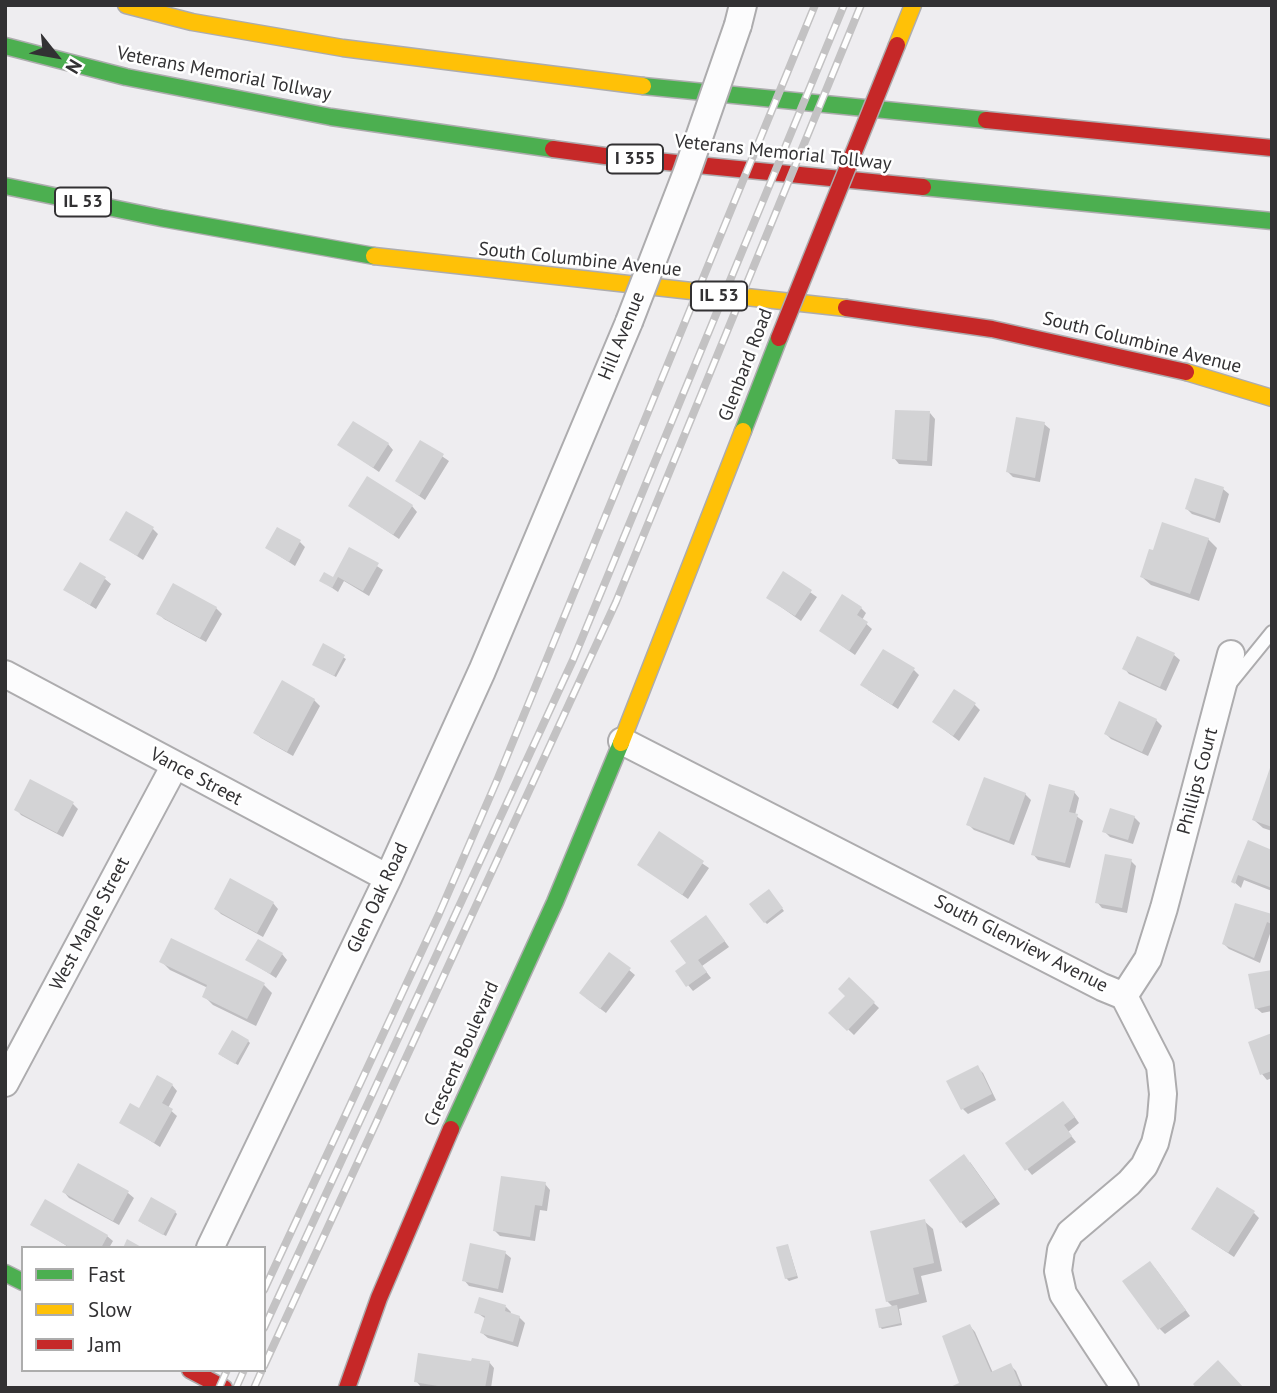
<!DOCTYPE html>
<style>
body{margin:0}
#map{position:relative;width:1277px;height:1393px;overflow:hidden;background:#eeedf0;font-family:"PT Sans",sans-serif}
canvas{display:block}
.frame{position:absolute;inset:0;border:7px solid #323133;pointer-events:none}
.legend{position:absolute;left:21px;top:1246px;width:245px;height:126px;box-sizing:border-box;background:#fff;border:2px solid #adadad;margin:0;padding:9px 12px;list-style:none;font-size:21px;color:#323133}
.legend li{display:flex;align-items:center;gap:14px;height:35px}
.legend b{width:35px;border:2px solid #adadad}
.north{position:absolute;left:21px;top:21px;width:70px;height:70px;-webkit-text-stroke:5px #fff;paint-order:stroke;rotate:121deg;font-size:19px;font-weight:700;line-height:28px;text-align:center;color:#323133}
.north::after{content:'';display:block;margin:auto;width:24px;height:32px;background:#323133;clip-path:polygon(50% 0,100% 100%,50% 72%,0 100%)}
</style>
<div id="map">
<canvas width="1277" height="1393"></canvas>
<div class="frame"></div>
<ul class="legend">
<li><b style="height:9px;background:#4caf50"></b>Fast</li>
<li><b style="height:9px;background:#ffc107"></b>Slow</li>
<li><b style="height:9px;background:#c62828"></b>Jam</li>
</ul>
<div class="north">N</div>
</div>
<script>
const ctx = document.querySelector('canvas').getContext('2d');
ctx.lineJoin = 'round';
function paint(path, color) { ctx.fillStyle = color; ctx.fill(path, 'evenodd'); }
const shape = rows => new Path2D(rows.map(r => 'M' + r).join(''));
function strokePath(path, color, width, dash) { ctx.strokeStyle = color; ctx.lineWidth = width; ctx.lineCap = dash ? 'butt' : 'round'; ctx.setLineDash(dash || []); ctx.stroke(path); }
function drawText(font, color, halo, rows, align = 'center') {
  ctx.font = font + ' "PT Sans",sans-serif'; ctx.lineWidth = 5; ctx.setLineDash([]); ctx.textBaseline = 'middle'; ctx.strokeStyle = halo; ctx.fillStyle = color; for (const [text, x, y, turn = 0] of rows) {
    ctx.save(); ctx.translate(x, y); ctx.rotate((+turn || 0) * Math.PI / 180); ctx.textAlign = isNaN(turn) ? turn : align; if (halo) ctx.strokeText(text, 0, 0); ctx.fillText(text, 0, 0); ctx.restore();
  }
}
paint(shape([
 [930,413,935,419,932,466,899,464,894,458],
 [1044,424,1050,429,1040,482,1013,477,1008,472],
 [421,442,449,461,425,500,397,481],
 [388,444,393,450,379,472,340,445],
 [1223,489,1229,494,1220,523,1192,514,1187,509],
 [350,506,412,506,417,512,399,539],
 [153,529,158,534,143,560,111,539],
 [1208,539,1217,548,1199,601,1151,585,1142,577],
 [300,542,305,547,295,566,267,548],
 [350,549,383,570,369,596,344,581,338,592,322,581,333,579],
 [784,574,817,597,801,621,768,598],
 [105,579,111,584,96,609,65,590],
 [216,608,222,614,206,642,164,619,159,614],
 [861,608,866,613,862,620,872,629,855,655,821,631],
 [324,646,346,659,336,677,316,666],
 [1174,655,1180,660,1166,691,1129,674,1124,668],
 [914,670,919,675,898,709,868,690],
 [283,683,314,700,320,706,293,756,261,738,255,733],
 [974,704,980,710,959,741,934,722],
 [1156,720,1162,726,1148,756,1111,739,1106,734],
 [1272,769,1272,831,1263,828,1254,820],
 [1074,792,1079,798,1075,815,1083,821,1070,868,1038,860,1033,854],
 [1025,794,1031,800,1014,845,974,830,968,824],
 [73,804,78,809,63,837,21,815,16,809],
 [1134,817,1140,823,1133,844,1110,837,1104,831],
 [659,834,709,868,688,899,639,865],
 [1249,843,1272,852,1272,891,1244,880,1241,888,1233,881],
 [1131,861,1136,866,1127,913,1102,908,1097,902],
 [771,894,784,911,767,924,765,922],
 [273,903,278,909,263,937,221,914,216,909],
 [1272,916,1272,928,1260,963,1229,949,1224,944],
 [711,923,729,947,702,966,711,978,693,991,688,985],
 [282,954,287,960,276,978,248,960],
 [610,954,635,975,606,1013,586,998],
 [161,961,264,985,272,993,256,1026,213,1005,204,996,208,988,170,970],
 [1272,971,1272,1011,1262,1013,1256,1008],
 [849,979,879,1008,854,1035,831,1013,847,996],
 [1272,1035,1272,1078,1267,1080,1262,1074],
 [248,1041,250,1043,238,1065,222,1056],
 [977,1067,983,1073,996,1100,968,1114,963,1109],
 [172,1085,177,1091,168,1108,177,1116,160,1147,121,1122],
 [1068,1108,1079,1123,1068,1132,1076,1142,1032,1175,1027,1169],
 [970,1162,1000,1204,966,1228,961,1222],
 [79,1166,128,1193,134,1198,119,1225,69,1198,64,1192],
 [545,1184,550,1190,547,1211,540,1210,535,1241,500,1236,495,1231],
 [175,1212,177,1214,166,1236,142,1223],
 [1254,1213,1259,1218,1234,1257,1199,1234],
 [924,1221,933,1229,942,1271,921,1276,927,1302,899,1309,902,1325,882,1329,880,1327,894,1308,887,1301],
 [32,1224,107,1236,113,1241,109,1248,70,1248],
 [788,1246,798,1278,789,1281,786,1278],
 [505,1253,511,1258,503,1293,469,1286,464,1280],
 [1155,1268,1190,1316,1165,1334,1160,1329],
 [506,1307,511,1312,510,1315,519,1317,525,1323,518,1347,488,1338,482,1333,486,1319,476,1312],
 [970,1326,975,1332,993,1373,1010,1365,1016,1371,1023,1388,953,1388,962,1384],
 [489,1362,494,1368,491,1388,427,1388,421,1387,416,1381,473,1363]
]), '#0003');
paint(shape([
 [895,410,930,411,927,461,892,459],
 [1016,417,1045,422,1035,478,1006,472],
 [353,421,389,443,373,468,337,445],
 [420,440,444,454,419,496,395,481],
 [367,476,413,505,393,535,348,506],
 [1195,478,1224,487,1215,519,1185,509],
 [126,511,154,527,137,556,109,540],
 [1162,522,1209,538,1190,594,1140,577,1149,549,1153,550],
 [277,527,301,540,289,562,265,548],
 [349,547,379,563,363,591,338,577,332,588,319,581,324,572,333,577],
 [80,562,106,577,90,605,63,590],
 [783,571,812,590,795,616,766,598],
 [173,583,217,607,200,638,156,614],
 [842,594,862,607,857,615,868,622,849,651,819,631],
 [1137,636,1175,653,1160,687,1122,669],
 [323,643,345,655,334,676,312,665],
 [883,649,915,668,892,705,860,685],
 [282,680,315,699,287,752,253,733],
 [954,689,976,703,953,736,932,722],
 [1119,701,1157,719,1142,752,1104,734],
 [1271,765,1272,765,1272,827,1252,820],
 [984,777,1026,793,1009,841,966,825],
 [30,779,74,802,57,833,14,810],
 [1049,784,1075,791,1069,812,1078,814,1065,863,1031,855],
 [1110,808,1135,816,1128,840,1102,832],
 [659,831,704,861,682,895,637,865],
 [1248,840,1272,850,1272,888,1238,875,1235,884,1231,882],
 [1105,854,1132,859,1122,908,1095,903],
 [230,878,274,902,257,933,214,909],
 [769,889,783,908,764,923,749,904],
 [1235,903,1272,914,1272,924,1267,922,1254,958,1222,944],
 [706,915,725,941,698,960,707,972,686,987,675,971,686,963,670,941],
 [171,938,265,983,247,1019,202,997,207,985,159,962],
 [258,939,283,953,270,974,245,960],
 [609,952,631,968,600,1009,579,993],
 [1272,970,1272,1005,1255,1009,1248,974],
 [849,977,875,1002,847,1031,828,1013,845,996,838,989],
 [232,1030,249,1040,235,1064,218,1054],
 [1272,1033,1272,1071,1260,1075,1248,1042],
 [978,1065,992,1094,961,1110,946,1081],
 [157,1075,173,1084,162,1103,173,1109,154,1143,119,1123,130,1103,139,1108],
 [1063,1101,1075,1117,1064,1125,1072,1136,1025,1171,1005,1143],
 [964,1154,995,1198,960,1223,929,1180],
 [78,1163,129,1191,113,1221,62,1192],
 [501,1176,546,1182,542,1206,535,1205,530,1237,493,1231],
 [1217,1187,1255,1211,1228,1253,1191,1229],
 [151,1197,176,1211,163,1235,138,1221],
 [45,1199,108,1235,101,1248,71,1248,30,1225],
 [925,1219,934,1263,913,1268,919,1294,886,1302,870,1231],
 [127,1239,143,1248,123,1248],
 [470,1243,506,1251,498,1289,462,1281],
 [788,1244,797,1276,785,1279,776,1247],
 [1150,1261,1186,1310,1158,1330,1122,1281],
 [479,1297,506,1305,505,1311,520,1316,513,1342,480,1333,485,1316,474,1313],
 [897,1305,901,1323,879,1328,875,1309],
 [970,1324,991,1372,1011,1363,1020,1385,1013,1388,948,1388,959,1383,942,1336],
 [418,1353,471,1361,472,1358,490,1361,485,1388,450,1388,414,1382],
 [1218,1360,1244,1388,1196,1388,1193,1384]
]), '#d3d3d5');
const lane = shape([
 [1229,685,1272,632]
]);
const street = shape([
 [738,25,743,5],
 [5,674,388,878],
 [622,741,1102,987,1124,996,1160,1066,1163,1094,1161,1118,1155,1143,1144,1166,1129,1183,1070,1233,1061,1250,1058,1271,1063,1294,1125,1388],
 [1124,996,1148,959,1164,908,1231,654],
 [5,1083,175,765],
 [210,1248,388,878,482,671,629,322]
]);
const fast = shape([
 [5,46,126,77,331,117,553,149],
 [643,86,986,120],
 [5,186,161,218,374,256],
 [923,187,1272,221],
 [743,431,779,338],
 [451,1129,555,902,621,743],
 [5,1273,23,1282]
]);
const slow = shape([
 [126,5,192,22,343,48,643,86],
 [897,45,913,5],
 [374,256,846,308],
 [1186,372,1272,398],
 [621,743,743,431]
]);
const jam = shape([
 [986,120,1272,148],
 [553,149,605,156,923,187],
 [846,308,992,329,1186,372],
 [190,1370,224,1388],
 [347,1388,379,1298,451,1129]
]);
strokePath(lane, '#adacae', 16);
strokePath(street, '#adacae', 30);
strokePath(fast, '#adacae', 19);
strokePath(slow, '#adacae', 19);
strokePath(jam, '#adacae', 19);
strokePath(lane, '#fcfcfd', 12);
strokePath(street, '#fcfcfd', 26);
strokePath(fast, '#4caf50', 16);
strokePath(slow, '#ffc107', 16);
strokePath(jam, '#c62828', 16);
const rail = shape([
 [264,1290,439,914,498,778,815,5],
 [264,1328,573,660,844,5],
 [264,1366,616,602,861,5],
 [219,1388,227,1370],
 [236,1388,244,1370],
 [254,1388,262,1370]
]);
strokePath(rail, '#c3c2c3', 8);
strokePath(rail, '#fff', 5, [16]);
const streetBridge = shape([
 [629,322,687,172,738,25]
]);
const jamBridge = shape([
 [779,338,897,45]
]);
strokePath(streetBridge, '#adacae', 30, []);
strokePath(jamBridge, '#adacae', 19, []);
strokePath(streetBridge, '#fcfcfd', 26);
strokePath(jamBridge, '#c62828', 16);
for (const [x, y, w] of [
 [635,159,56],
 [83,202,56],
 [719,296,56]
]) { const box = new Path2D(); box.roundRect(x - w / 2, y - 14.5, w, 29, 5); ctx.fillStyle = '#fff'; ctx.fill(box); strokePath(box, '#323133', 2); }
drawText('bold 18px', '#323133', null, [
 ["I 355",635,159],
 ["IL 53",83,202],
 ["IL 53",719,296]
]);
drawText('19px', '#323133', '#fff', [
 ["Veterans Memorial Tollway",224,74,11],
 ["Veterans Memorial Tollway",783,153,6],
 ["South Columbine Avenue",580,260,6],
 ["Hill Avenue",622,336,-68],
 ["South Columbine Avenue",1142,343,14],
 ["Glenbard Road",746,365,-69],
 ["Vance Street",196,777,28],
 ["Phillips Court",1198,781,-75],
 ["Glen Oak Road",378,898,-65],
 ["West Maple Street",90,924,-62],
 ["South Glenview Avenue",1021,944,27],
 ["Crescent Boulevard",462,1054,-66]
]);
</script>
